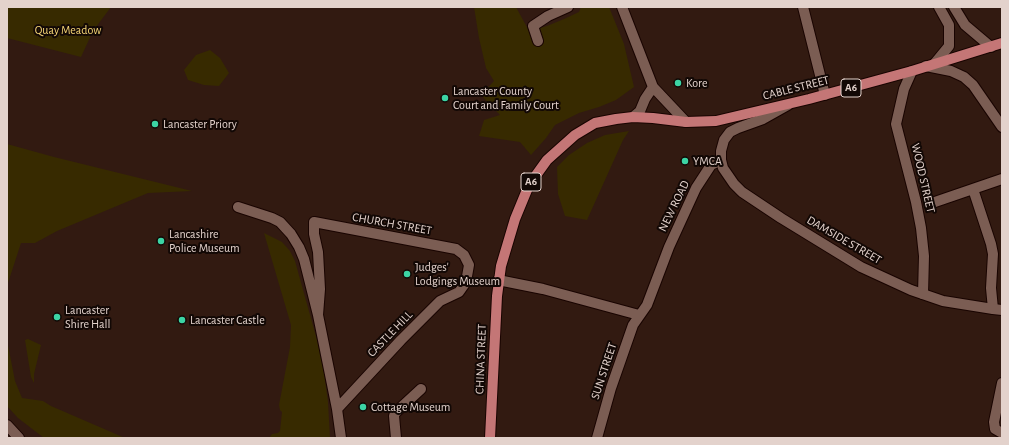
<!DOCTYPE html>
<style>
body{margin:0}
#map{position:relative;width:1009px;height:445px;overflow:hidden;background:#321a11;font-family:"Alegreya Sans",sans-serif}
canvas{display:block}
.frame{position:absolute;inset:0;border:8px solid #e3d2cc;pointer-events:none}
</style>
<div id="map">
<canvas width="1009" height="445"></canvas>
<div class="frame"></div>
</div>
<script>
const ctx = document.querySelector('canvas').getContext('2d');
ctx.lineJoin = 'round';
function paint(path, color) { ctx.fillStyle = color; ctx.fill(path, 'evenodd'); }
const shape = rows => new Path2D(rows.map(r => 'M' + r).join(''));
function strokePath(path, color, width, dash) { ctx.strokeStyle = color; ctx.lineWidth = width; ctx.lineCap = dash ? 'butt' : 'round'; ctx.setLineDash(dash || []); ctx.stroke(path); }
function drawText(font, color, halo, rows, align = 'center') {
  ctx.font = font + ' "Alegreya Sans",sans-serif'; ctx.lineWidth = 4; ctx.setLineDash([]); ctx.textBaseline = 'middle'; ctx.strokeStyle = halo; ctx.fillStyle = color; for (const [text, x, y, turn = 0] of rows) {
    ctx.save(); ctx.translate(x, y); ctx.rotate((+turn || 0) * Math.PI / 180); ctx.textAlign = isNaN(turn) ? turn : align; if (halo) ctx.strokeText(text, 0, 0); ctx.fillText(text, 0, 0); ctx.restore();
  }
}
paint(shape([
 [7,7,111,7,93,31,81,57,7,38],
 [474,7,516,7,529,31,547,26,564,19,579,12,581,7,609,7,624,44,634,87,616,100,599,107,579,113,555,125,546,138,531,155,520,142,479,136,484,120,500,115,481,95,494,81,486,68,479,38],
 [210,50,220,58,229,73,219,86,204,85,188,80,184,70,196,55],
 [629,131,623,140,587,220,565,216,558,194,557,167,569,155,587,143,605,135],
 [7,144,54,157,192,191,148,193,57,231,35,243,21,243,7,286],
 [264,233,282,242,290,251,295,261,317,340,324,373,328,402,330,438,269,438,272,434,278,433,280,431,282,412,280,410,279,405,290,347,291,325],
 [28,339,41,345,34,374,34,383,31,377,25,340],
 [7,340,15,381,22,398,43,401,51,406,125,438,44,438,18,418,7,406]
]), '#372a00');
const minor = shape([
 [803,7,825,95],
 [954,7,965,25,991,47],
 [538,41,533,26,548,16,568,7],
 [935,63,949,46,949,25,939,7],
 [926,66,951,71,964,77,973,85,1002,127],
 [912,71,904,89,896,124,916,202,921,228,924,256,923,294],
 [973,189,991,244,993,254,991,288,993,309],
 [932,203,1002,179],
 [238,207,272,218,280,222,291,234,299,247,304,259,318,315,337,409,341,438],
 [498,280,543,289,639,315],
 [318,315,320,289,318,252,314,234,314,222,456,249,464,255,469,265,466,282,459,292,440,301,401,340,337,409],
 [1002,383,994,422,995,429,1002,433],
 [7,425,19,438],
 [396,438,394,416,395,413,421,389],
 [597,438,611,388,633,325,647,305,669,247,696,188,711,165,721,160]
]);
const tertiary = shape([
 [622,7,653,87,686,122],
 [788,105,763,119,738,128,730,132,724,140,721,151,721,160,723,168,734,184,742,192,781,218,861,267,911,290,943,301,993,309,1002,310],
 [633,117,640,111,645,99,653,87]
]);
const primary = shape([
 [490,438,497,296,501,266,515,219,529,185,547,160,575,135,595,123,616,119,633,117,653,118,686,122,716,121,809,99,912,71,1002,43]
]);
strokePath(minor, '#190401', 12);
strokePath(tertiary, '#190401', 12);
strokePath(primary, '#190401', 12);
strokePath(minor, '#7b5d53', 10);
strokePath(tertiary, '#7b5d53', 10);
strokePath(primary, '#c47676', 10);
for (const [x, y, r, color] of [
 [678,83,4,"#3cd4a4"],
 [445,98,4,"#3cd4a4"],
 [155,124,4,"#3cd4a4"],
 [685,161,4,"#3cd4a4"],
 [161,241,4,"#3cd4a4"],
 [407,274,4,"#3cd4a4"],
 [57,317,4,"#3cd4a4"],
 [182,320,4,"#3cd4a4"],
 [363,407,4,"#3cd4a4"]
]) { const dot = new Path2D(); dot.arc(x, y, r, 0, 2 * Math.PI); ctx.fillStyle = color; ctx.fill(dot); strokePath(dot, '#120805', 1.5); }
for (const [x, y, w] of [
 [851,88,20],
 [531,182,20]
]) { const box = new Path2D(); box.roundRect(x - w / 2, y - 9, w, 18, 3); ctx.fillStyle = '#120805'; ctx.fill(box); strokePath(box, '#e3d2cc', 1); }
drawText('bold 11px', '#e3d2cc', null, [
 ["A6",851,88],
 ["A6",531,182]
]);
drawText('12px', '#f6d676', '#120805', [
 ["Quay Meadow",68,30]
]);
drawText('12px', '#e3d2cc', '#120805', [
 ["Kore",686,83],
 ["Lancaster County",453,91],
 ["Court and Family Court",453,105],
 ["Lancaster Priory",163,124],
 ["YMCA",693,161],
 ["Lancashire",169,234],
 ["Police Museum",169,248],
 ["Judges'",415,267],
 ["Lodgings Museum",415,281],
 ["Lancaster",65,310],
 ["Shire Hall",65,324],
 ["Lancaster Castle",190,320],
 ["Cottage Museum",371,407]
], 'left');
drawText('12px', '#e3d2cc', '#120805', [
 ["CABLE STREET",796,88,-14],
 ["WOOD STREET",923,178,77],
 ["NEW ROAD",674,206,-64],
 ["CHURCH STREET",392,224,10],
 ["DAMSIDE STREET",844,240,30],
 ["CASTLE HILL",390,334,-46],
 ["CHINA STREET",481,359,-88],
 ["SUN STREET",604,371,-72]
]);
</script>
